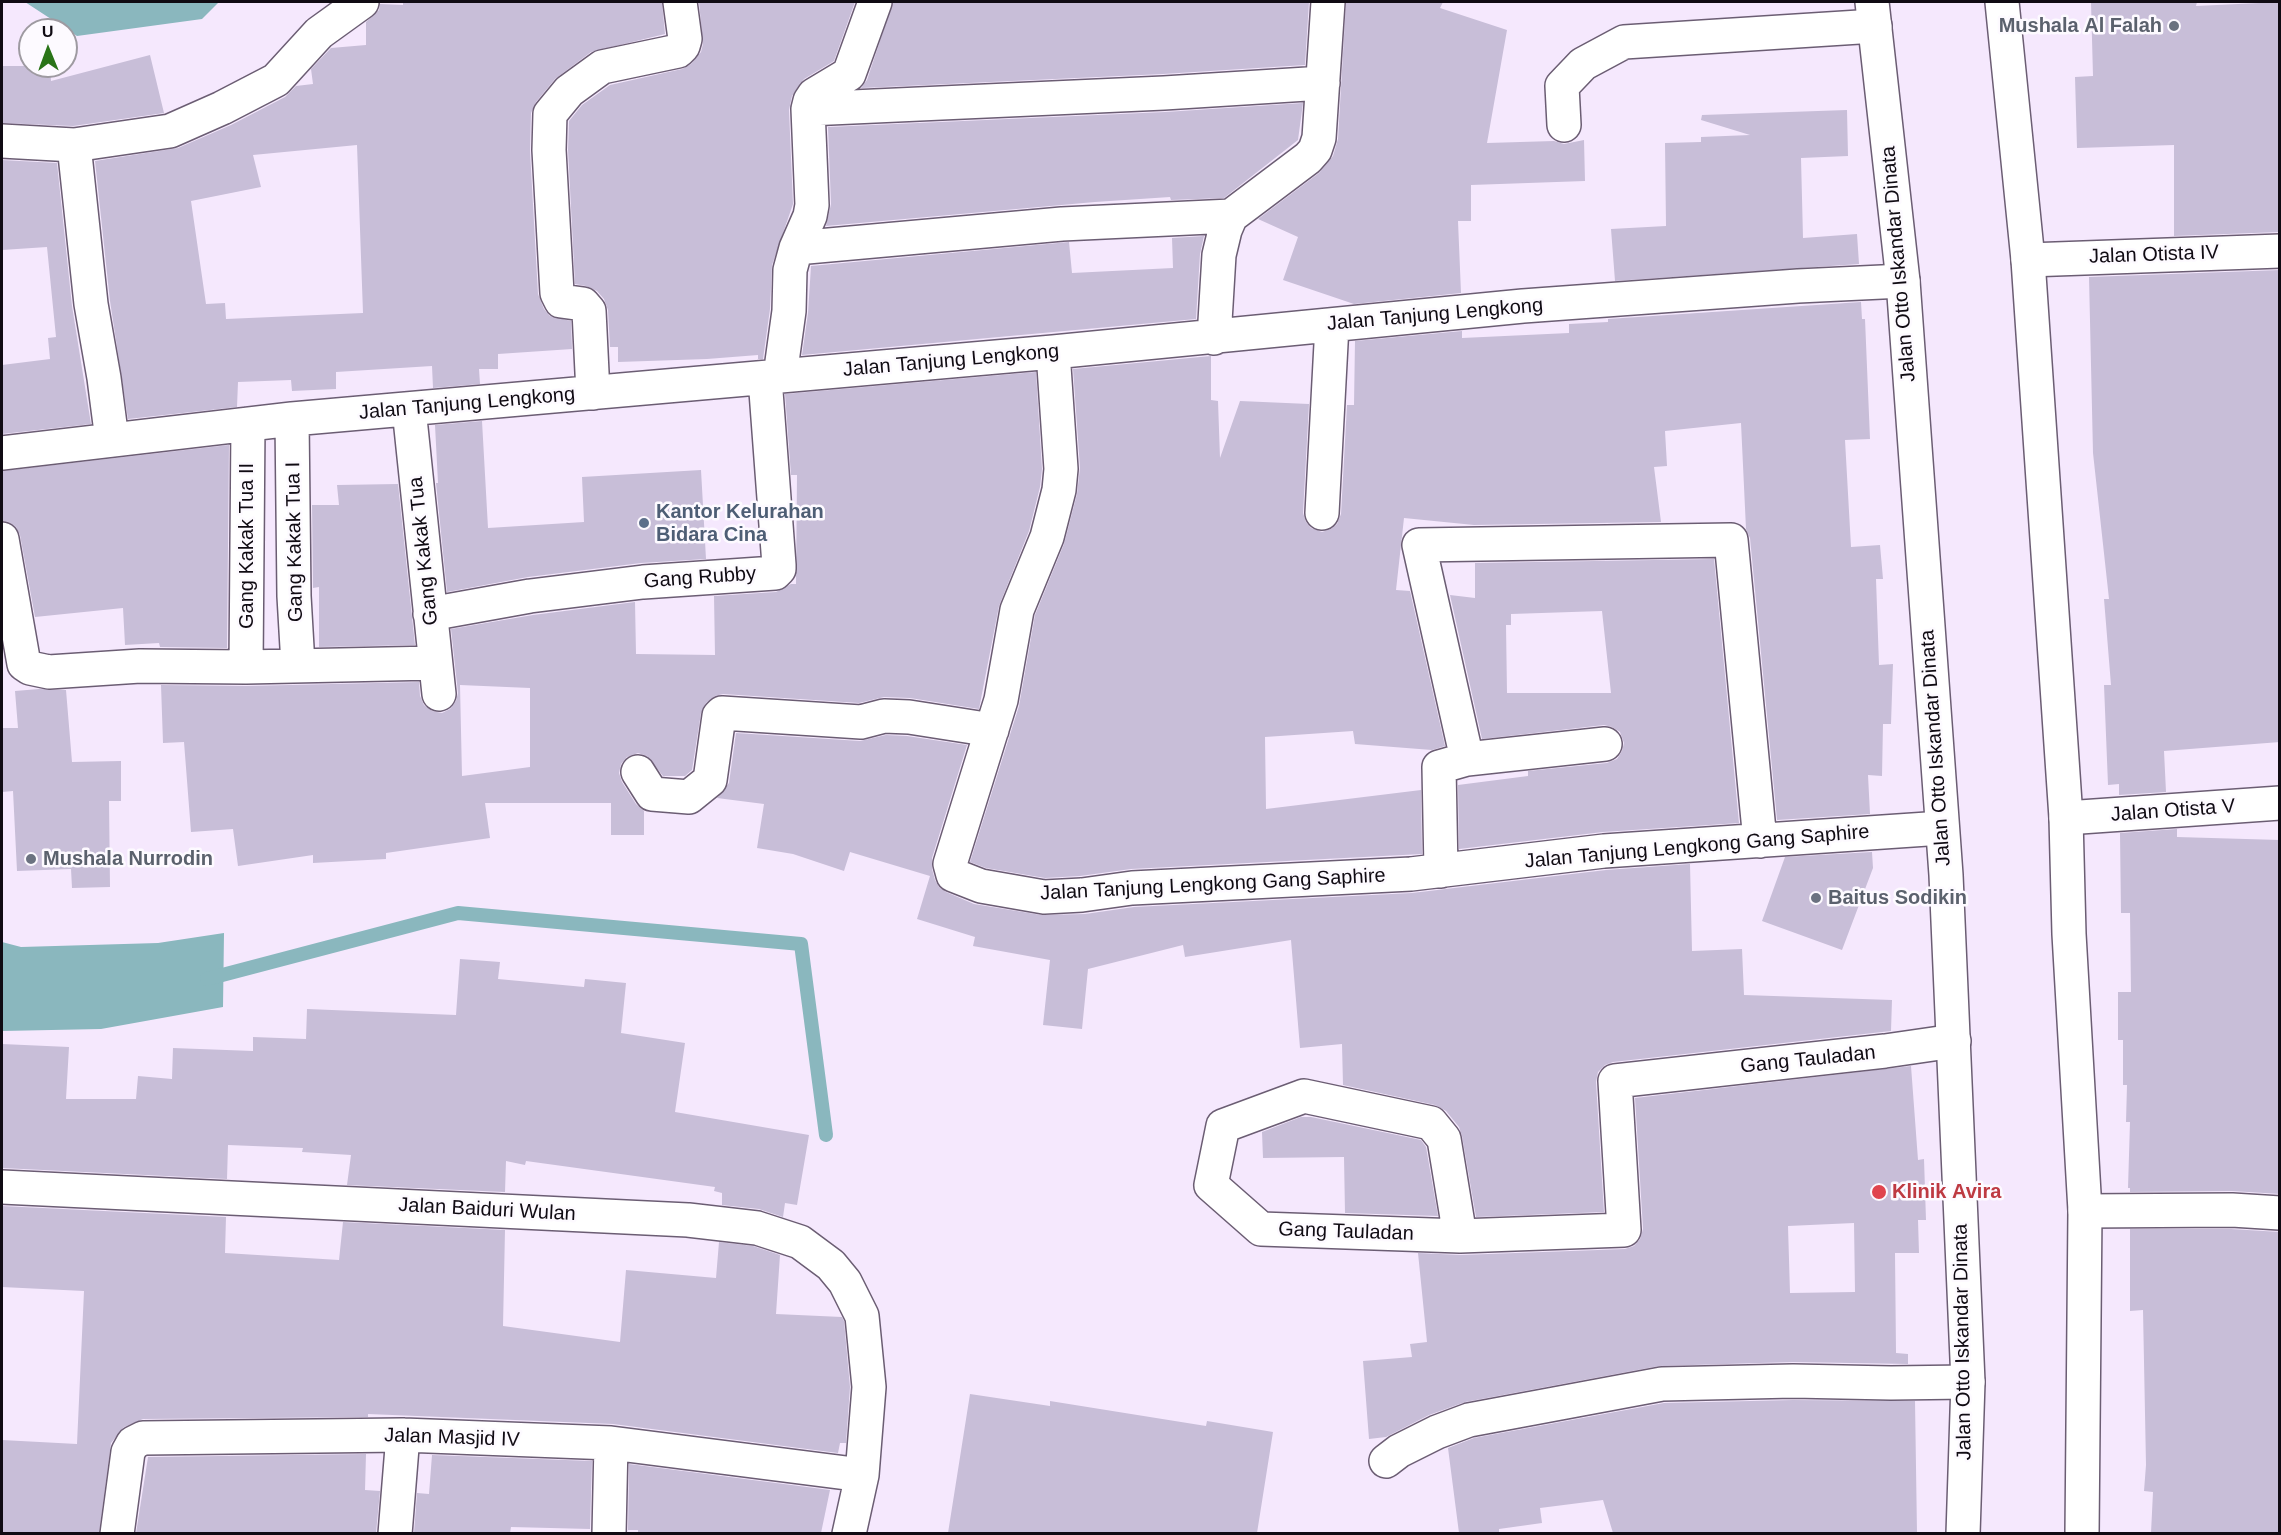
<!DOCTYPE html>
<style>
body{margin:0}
#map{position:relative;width:2281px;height:1535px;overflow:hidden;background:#f5e8fd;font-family:Arial,sans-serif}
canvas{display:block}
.frame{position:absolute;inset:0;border:3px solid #100b13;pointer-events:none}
.north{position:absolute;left:18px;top:18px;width:60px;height:60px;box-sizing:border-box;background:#fdfaff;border:2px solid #9e9aa1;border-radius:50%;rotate:359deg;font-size:16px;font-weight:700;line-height:24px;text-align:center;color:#100b13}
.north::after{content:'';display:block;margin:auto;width:21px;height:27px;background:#2a7418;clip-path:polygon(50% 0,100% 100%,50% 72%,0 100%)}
</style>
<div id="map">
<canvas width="2281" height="1535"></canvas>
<div class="frame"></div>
<div class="north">U</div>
</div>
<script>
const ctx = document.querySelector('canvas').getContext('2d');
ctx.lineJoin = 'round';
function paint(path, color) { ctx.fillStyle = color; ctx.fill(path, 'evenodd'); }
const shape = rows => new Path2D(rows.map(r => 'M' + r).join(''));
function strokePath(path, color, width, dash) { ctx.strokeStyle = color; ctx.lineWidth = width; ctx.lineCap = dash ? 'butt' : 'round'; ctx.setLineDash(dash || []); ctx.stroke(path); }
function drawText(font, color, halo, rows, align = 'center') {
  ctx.font = font + ' Arial,sans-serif'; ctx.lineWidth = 5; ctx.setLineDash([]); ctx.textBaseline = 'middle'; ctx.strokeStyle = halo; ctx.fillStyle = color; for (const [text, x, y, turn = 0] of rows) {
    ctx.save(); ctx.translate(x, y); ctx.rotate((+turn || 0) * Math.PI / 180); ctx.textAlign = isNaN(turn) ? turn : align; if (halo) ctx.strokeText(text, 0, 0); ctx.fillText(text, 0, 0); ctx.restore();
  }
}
paint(shape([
 [25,2,219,2,202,19,77,36],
 [224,933,223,1007,101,1029,2,1031,2,942,21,947,158,943]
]), '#8ab7be');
strokePath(shape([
 [207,979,458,913,801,944,826,1135]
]), '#8ab7be', 14);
paint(shape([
 [403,2,662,2,665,34,591,52,555,79,536,102,531,113,530,151,538,294,544,309,550,316,571,321,572,349,498,354,498,369,479,369,480,384,433,388,432,366,336,372,336,389,292,391,291,380,238,382,237,407,128,419,110,301,95,161,178,148,231,125,285,97,296,86,313,84,311,69,331,48,366,45,366,22,379,10,380,4,403,5],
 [357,145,363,313,226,319,225,303,206,304,191,201,261,187,253,155],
 [699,2,855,2,834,61,804,79,792,96,789,110,793,204,772,265,770,309,763,359,758,359,758,355,707,359,618,362,618,347,610,347,608,310,604,299,597,291,586,286,575,284,568,150,569,121,582,105,610,85,682,69,691,64,701,52,703,44],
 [893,2,1309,2,1305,65,1163,74,861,88,867,80],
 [1346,2,1443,2,1440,8,1507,30,1487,143,1554,141,1564,144,1584,140,1585,181,1471,185,1471,221,1458,221,1461,293,1354,304,1283,280,1298,237,1258,219,1319,173,1333,156,1338,139],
 [2091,2,2197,2,2196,6,2280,2,2280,232,2174,236,2174,145,2077,148,2075,77,2093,76],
 [150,55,164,113,73,126,2,123,2,66,50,66,51,81],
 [1303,103,1298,140,1224,198,1171,200,1170,197,1095,202,826,226,831,204,828,127,1165,112],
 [1847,110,1848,156,1801,158,1803,238,1857,234,1859,264,1615,281,1611,229,1666,226,1665,143,1701,142,1701,137,1750,135,1701,120,1702,115],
 [2,160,57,163,72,306,91,424,2,434,2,365,50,359,48,338,56,337,47,247,2,250],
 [1204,236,1200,254,1196,319,802,355,808,313,811,266,1069,242,1072,273,1173,268,1172,238],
 [2280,270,2280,742,2164,751,2166,792,2119,795,2119,784,2108,785,2104,685,2111,685,2104,599,2109,599,2093,453,2089,277],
 [1861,302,1862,319,1865,319,1870,439,1845,440,1851,547,1880,545,1883,579,1876,579,1879,665,1893,664,1891,724,1883,724,1882,776,1868,775,1870,814,1777,820,1750,538,1746,529,1741,423,1665,431,1667,466,1654,467,1661,522,1474,525,1404,518,1396,590,1410,591,1445,746,1432,750,1355,744,1353,731,1265,737,1266,809,1421,790,1422,854,1131,869,1080,876,1045,878,986,868,970,862,1019,706,1035,615,1064,544,1077,494,1080,468,1073,369,1211,356,1211,400,1218,401,1220,458,1240,401,1309,404,1303,513,1306,522,1311,528,1322,532,1331,529,1337,524,1341,514,1347,405,1354,405,1355,341,1462,331,1462,338,1569,333,1569,324,1608,322,1608,319],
 [1036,372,1042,469,1040,487,1029,531,999,606,979,709,910,698,884,697,859,703,723,694,715,696,706,703,701,713,692,770,685,776,663,776,647,756,638,753,627,757,621,764,619,773,622,782,636,804,644,811,644,835,611,835,611,803,485,803,490,838,386,853,386,859,313,863,313,855,238,866,233,829,191,832,184,742,163,743,161,685,246,686,419,682,420,696,424,705,432,711,442,713,450,709,456,701,458,693,451,629,533,615,635,602,636,654,715,655,714,596,776,592,791,584,796,584,797,475,791,475,785,394],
 [460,685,530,688,530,767,462,776],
 [482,421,488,528,584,522,582,477,701,470,706,559,641,563,528,577,447,592,436,483,438,483,435,425],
 [229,445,227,648,160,647,159,643,125,645,123,608,35,617,20,535,16,527,9,522,2,521,2,471],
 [398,484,415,645,319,647,319,587,313,588,312,505,339,505,337,485],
 [1714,559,1739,823,1603,832,1459,849,1458,785,1528,776,1528,771,1607,763,1617,759,1622,751,1624,743,1620,732,1612,727,1604,725,1482,739,1450,595,1475,598,1475,563],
 [1602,611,1611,693,1507,693,1506,625,1511,625,1511,614],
 [39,689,66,690,72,762,121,761,121,801,109,801,110,887,72,888,71,869,17,871,13,791,2,792,2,728,18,728,15,691],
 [736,733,860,741,886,735,907,736,967,745,932,858,932,869,935,880,939,887,946,892,974,904,1041,915,1085,914,1134,907,1412,893,1606,870,1690,864,1692,951,1742,949,1744,995,1892,1000,1891,1031,1613,1062,1605,1065,1598,1072,1596,1082,1604,1212,1476,1217,1462,1136,1459,1127,1446,1111,1435,1105,1343,1085,1342,1044,1300,1048,1291,940,1185,957,1183,945,1088,969,1082,1029,1043,1025,1050,960,973,946,975,937,917,919,930,876,850,852,844,871,793,854,757,848,764,804,717,798,729,783],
 [2177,829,2177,837,2280,840,2280,1194,2232,1191,2130,1192,2130,1188,2128,1188,2130,1122,2126,1122,2127,1085,2123,1085,2123,1040,2118,1040,2118,992,2131,992,2130,913,2121,913,2120,833],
 [1872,852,1873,868,1842,950,1762,921,1785,857],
 [460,959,500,962,498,979,584,987,585,979,626,983,621,1033,685,1043,675,1112,809,1135,797,1205,785,1203,783,1217,759,1209,722,1205,722,1193,714,1191,715,1187,526,1161,525,1165,506,1161,505,1192,347,1185,351,1155,302,1152,303,1148,228,1145,227,1179,2,1168,2,1044,69,1047,66,1099,136,1099,138,1076,172,1079,173,1048,253,1051,253,1037,306,1039,307,1009,456,1015],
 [1911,1066,1918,1160,1924,1159,1926,1220,1918,1220,1919,1253,1895,1253,1896,1353,1908,1354,1908,1364,1793,1362,1659,1366,1465,1402,1429,1415,1386,1437,1369,1439,1363,1361,1412,1357,1410,1344,1427,1342,1418,1253,1461,1255,1625,1249,1634,1246,1640,1239,1643,1229,1635,1098],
 [1854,1223,1855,1292,1790,1293,1788,1226],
 [1301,1117,1311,1117,1421,1140,1426,1147,1438,1216,1345,1213,1344,1157,1263,1158,1262,1132],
 [2,1206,226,1217,225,1253,339,1260,343,1222,505,1230,503,1326,620,1342,626,1270,716,1278,719,1242,753,1246,780,1255,776,1314,842,1317,844,1321,850,1387,846,1443,840,1443,838,1453,613,1424,368,1414,368,1417,143,1419,124,1427,111,1443,99,1533,2,1533,2,1440,77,1444,84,1291,2,1287],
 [2130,1229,2231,1229,2280,1232,2280,1533,2151,1533,2153,1492,2144,1491,2146,1465,2143,1310,2130,1311],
 [970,1394,1050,1406,1050,1401,1206,1426,1207,1421,1273,1432,1257,1533,948,1533],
 [1793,1400,1915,1401,1917,1533,1613,1533,1603,1500,1540,1508,1542,1523,1499,1529,1499,1533,1459,1533,1448,1448,1474,1438,1664,1403],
 [366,1454,365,1490,380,1491,376,1533,136,1533,148,1457],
 [432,1455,592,1461,590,1529,511,1527,510,1533,414,1533,417,1493,429,1494],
 [629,1464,830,1490,821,1533,638,1533,638,1530,628,1530]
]), '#c8bed8');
const street = shape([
 [808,109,1164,93,1323,83],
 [1564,125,1562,86,1583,64,1624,42,1875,26],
 [2,141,74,145,170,131,222,108,276,80,319,33,362,2],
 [74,145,91,304,104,378,112,440],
 [796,248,1062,224,1231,216],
 [2028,260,2280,251],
 [1214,338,1219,255,1225,230,1231,216,1308,158,1315,150,1319,138,1328,2],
 [1053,352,1061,469,1059,490,1047,537,1017,610,1001,700,950,864,953,875,981,886,1044,897,1082,895,1132,888,1411,874,1604,851,1942,828],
 [780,376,789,311,790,270,796,248,810,216,812,205,808,109,810,101,814,95,849,74,875,2],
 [593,393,589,311,583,304,561,301,557,293,549,150,550,114,569,91,602,67,678,51,683,46,685,39,680,2],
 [409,409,439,694],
 [292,419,294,596,298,665],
 [2,453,292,419,1053,352,1523,306,1798,286,1903,281],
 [1322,513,1332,325],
 [2,539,24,664,30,668,49,672,140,666,246,667,435,663],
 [430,614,530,596,643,582,775,573,779,569,779,565,765,378],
 [246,667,248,424],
 [1467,759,1605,744],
 [638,772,652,794,689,797,710,780,719,716,722,713,861,722,884,716,909,717,992,730],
 [2066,818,2280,803],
 [1441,871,1439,767,1467,759,1419,545,1731,540,1760,841],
 [2,1187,688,1220,757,1228,800,1242,831,1265,845,1282,862,1316,869,1387,862,1475,849,1534],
 [2085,1211,2232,1210,2280,1213],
 [1460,1236,1444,1139,1431,1123,1304,1096,1223,1126,1211,1185,1261,1229,1460,1236,1624,1230,1615,1081,1885,1051,1954,1041],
 [1386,1461,1399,1451,1437,1432,1469,1420,1662,1384,1793,1381,1891,1383,1968,1382],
 [117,1534,128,1452,133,1443,143,1438,403,1435,611,1443,862,1475],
 [395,1534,403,1435],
 [609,1534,611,1443]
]);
const primary = shape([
 [1872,2,1903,281,1946,875,1968,1382,1963,1534],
 [2002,2,2028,260,2066,818,2069,934,2085,1211,2082,1534]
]);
strokePath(street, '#6b5d73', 36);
strokePath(primary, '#6b5d73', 36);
strokePath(street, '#fff', 33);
strokePath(primary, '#fff', 33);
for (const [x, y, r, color] of [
 [2174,26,6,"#6b7280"],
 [644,523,6,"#5c6f8a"],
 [31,859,6,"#6b7280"],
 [1816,898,6,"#6b7280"],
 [1879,1192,8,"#e0444e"]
]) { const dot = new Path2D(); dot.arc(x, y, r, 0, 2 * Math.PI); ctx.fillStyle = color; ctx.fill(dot); strokePath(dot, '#fdfaff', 2); }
drawText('bold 20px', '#5b616d', '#fdfaff', [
 ["Mushala Al Falah",2162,26,"right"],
 ["Mushala Nurrodin",43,859],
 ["Baitus Sodikin",1828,898]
], 'left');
drawText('20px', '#100b13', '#fdfaff', [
 ["Jalan Otista IV",2154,255,-2],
 ["Jalan Otto Iskandar Dinata",1899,264,-95],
 ["Jalan Tanjung Lengkong",1435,315,-5],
 ["Jalan Tanjung Lengkong",951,361,-5],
 ["Jalan Tanjung Lengkong",467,404,-5],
 ["Gang Kakak Tua I",295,542,-91],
 ["Gang Kakak Tua II",247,546,-90],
 ["Gang Kakak Tua",424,551,-96],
 ["Gang Rubby",700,578,-4],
 ["Jalan Otto Iskandar Dinata",1936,748,-94],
 ["Jalan Otista V",2173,811,-4],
 ["Jalan Tanjung Lengkong Gang Saphire",1697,847,-5],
 ["Jalan Tanjung Lengkong Gang Saphire",1213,885,-3],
 ["Gang Tauladan",1808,1060,-6],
 ["Jalan Baiduri Wulan",487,1210,3],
 ["Gang Tauladan",1346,1232,2],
 ["Jalan Otto Iskandar Dinata",1963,1342,-91],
 ["Jalan Masjid IV",452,1438,2]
]);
drawText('bold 20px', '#4e5e75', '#fdfaff', [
 ["Kantor Kelurahan",656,512],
 ["Bidara Cina",656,535]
], 'left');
drawText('bold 20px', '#be3a42', '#fdfaff', [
 ["Klinik Avira",1892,1192]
], 'left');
</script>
